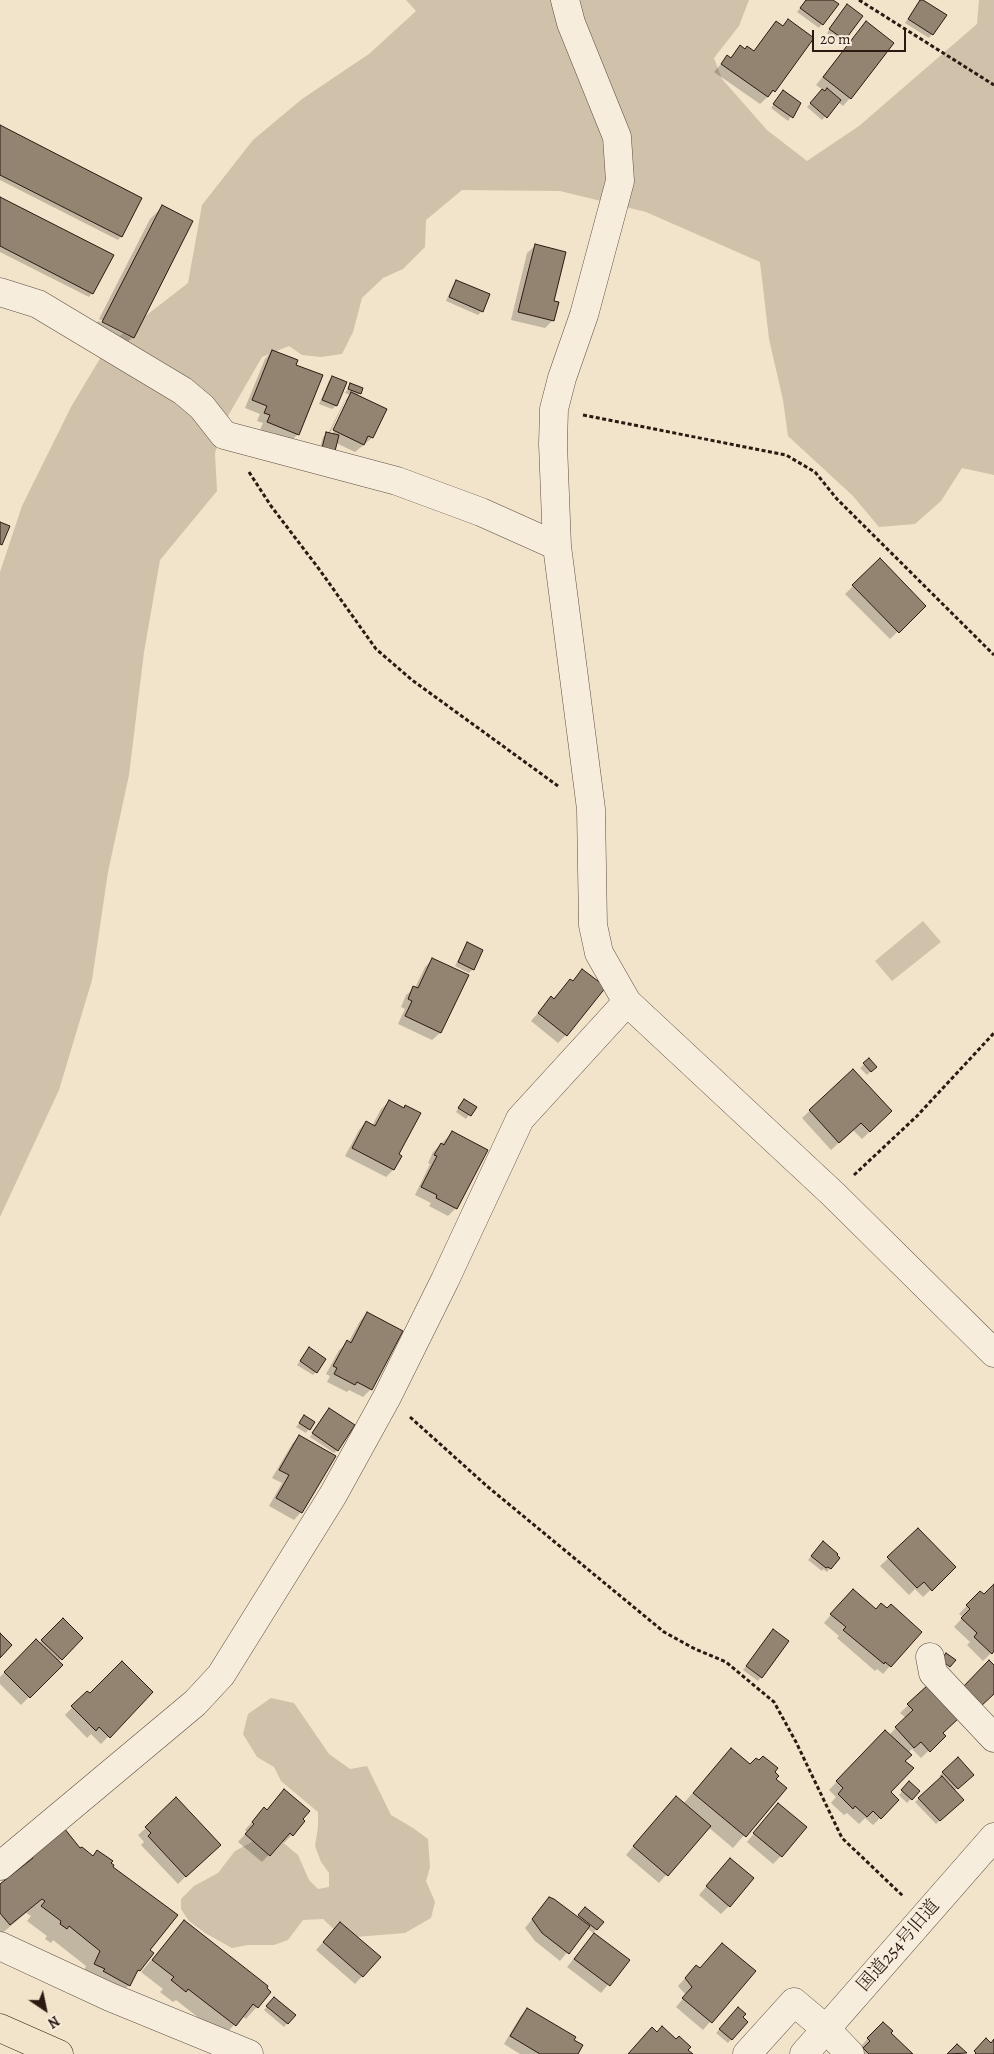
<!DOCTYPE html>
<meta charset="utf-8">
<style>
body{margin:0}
#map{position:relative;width:994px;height:2054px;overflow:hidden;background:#f1e4ca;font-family:Alegreya,serif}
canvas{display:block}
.north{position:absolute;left:20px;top:1984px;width:50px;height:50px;-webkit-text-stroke:4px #f6eddd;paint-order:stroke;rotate:146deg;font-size:14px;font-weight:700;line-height:20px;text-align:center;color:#2d1911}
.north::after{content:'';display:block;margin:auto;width:18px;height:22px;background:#2d1911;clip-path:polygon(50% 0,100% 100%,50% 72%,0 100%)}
.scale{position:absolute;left:812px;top:30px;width:94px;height:22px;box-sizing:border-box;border:2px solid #2d1911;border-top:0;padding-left:6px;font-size:15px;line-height:18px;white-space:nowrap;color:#2d1911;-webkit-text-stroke:4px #f6eddd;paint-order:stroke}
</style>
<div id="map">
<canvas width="994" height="2054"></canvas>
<div class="north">N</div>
<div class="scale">20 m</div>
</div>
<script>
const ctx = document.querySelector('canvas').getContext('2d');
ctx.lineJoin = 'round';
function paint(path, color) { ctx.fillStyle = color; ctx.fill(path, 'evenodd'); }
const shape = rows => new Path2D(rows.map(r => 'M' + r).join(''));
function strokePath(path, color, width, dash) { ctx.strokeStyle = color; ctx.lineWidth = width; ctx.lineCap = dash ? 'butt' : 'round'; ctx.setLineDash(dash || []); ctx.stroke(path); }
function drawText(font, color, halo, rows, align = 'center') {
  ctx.font = font + ' Alegreya,"Noto Serif JP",serif'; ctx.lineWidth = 4; ctx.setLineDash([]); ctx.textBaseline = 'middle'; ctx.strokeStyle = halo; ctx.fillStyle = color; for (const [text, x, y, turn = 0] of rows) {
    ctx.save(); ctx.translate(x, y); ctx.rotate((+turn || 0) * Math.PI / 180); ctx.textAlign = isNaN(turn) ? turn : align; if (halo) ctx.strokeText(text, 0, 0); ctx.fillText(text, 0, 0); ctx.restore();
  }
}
paint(shape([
 [406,0,749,0,739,26,714,58,722,79,767,130,807,161,859,126,977,24,979,0,994,0,994,475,962,468,941,501,915,524,879,527,853,496,788,436,783,400,769,339,760,262,646,212,560,191,462,190,426,220,425,247,403,269,383,278,362,298,353,332,342,354,321,357,302,355,289,346,262,357,228,416,215,453,217,491,160,560,144,652,129,775,108,872,92,980,59,1090,0,1217,0,572,22,506,71,407,108,345,188,283,202,205,253,140,302,99,369,54,416,11],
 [923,921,941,942,892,981,875,961],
 [271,1698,294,1703,329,1754,350,1769,367,1766,391,1815,413,1828,428,1839,430,1867,426,1881,435,1902,431,1918,405,1933,343,1938,323,1919,303,1920,288,1940,274,1945,248,1945,232,1948,205,1933,189,1921,181,1909,181,1899,194,1886,218,1873,235,1851,261,1837,280,1840,298,1855,309,1880,318,1889,329,1887,329,1873,321,1862,315,1846,318,1827,318,1812,281,1781,274,1767,257,1757,243,1734,248,1714]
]), '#d0c1ab');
paint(shape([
 [806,0,831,0,822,24,819,28,797,12],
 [921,0,932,34,929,38,905,23],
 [844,9,862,17,841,43,827,33],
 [776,23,774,91,760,104,714,72,727,57,729,59,740,47,745,50,753,52],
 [866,23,850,98,843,106,838,102,822,120,807,107,823,90,816,85],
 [780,96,799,104,788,121,771,108],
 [0,127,121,236,118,240,0,180],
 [0,198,92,293,89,297,0,252],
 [162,207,133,337,121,348,92,333,98,321,130,337,130,334,99,319,150,219],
 [535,246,552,302,553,320,545,328,511,320,527,253],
 [456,281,482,311,478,315,446,301,453,285],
 [272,351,295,365,298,434,290,442,260,430,263,423,257,421,260,414,245,408,265,359],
 [333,377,346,383,336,406,332,409,319,404,329,381],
 [351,384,360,393,357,396,385,410,372,438,355,452,336,443,319,452,323,437,328,434,344,402,350,395,345,393],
 [345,401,348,401,331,437,329,435],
 [880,560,924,606,890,639,845,594],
 [467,944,473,969,469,973,455,966,464,948],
 [433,959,467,976,440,1033,432,1040,398,1024,405,1009,401,1007,406,995,415,988,425,967],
 [583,970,566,1035,558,1043,531,1021,551,998,553,999,570,980,572,982],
 [869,1060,875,1067,867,1075,860,1068],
 [853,1070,883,1119,862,1139,853,1130,831,1150,802,1118],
 [389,1102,397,1155,393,1170,386,1177,345,1156,359,1130,366,1122,372,1126,381,1109],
 [461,1104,475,1107,466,1119,456,1112],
 [452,1133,456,1208,448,1216,429,1206,431,1203,415,1195,430,1164,428,1163,433,1152],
 [367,1313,371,1389,363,1397,349,1390,347,1392,327,1382,330,1376,326,1374,339,1350,348,1343,360,1321],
 [309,1349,316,1372,313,1375,297,1365],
 [329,1409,337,1450,334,1453,310,1437],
 [304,1417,313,1423,306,1433,296,1427],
 [299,1436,301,1512,294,1520,269,1506,282,1483,272,1478,292,1444],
 [918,1530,955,1567,923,1597,915,1589,909,1595,880,1566],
 [819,1547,839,1558,827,1572,823,1569,822,1571,808,1560],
 [994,1585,994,1650,983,1661,967,1645,970,1642,954,1627,963,1617,959,1614,972,1600,984,1596],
 [845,1598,920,1632,883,1674,877,1669,875,1671,837,1638,839,1636,824,1623],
 [63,1620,82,1638,58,1662,61,1665,21,1705,0,1684,0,1677,36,1640,39,1643],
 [773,1631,761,1677,758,1681,743,1670],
 [928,1686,942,1733,944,1736,921,1758,912,1749,908,1753,880,1818,873,1825,865,1818,859,1824,847,1813,844,1815,831,1803,836,1797,829,1790,877,1739,889,1735,906,1718,900,1713],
 [87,1692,90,1695,152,1692,101,1744,91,1734,87,1738,65,1715],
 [731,1749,750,1766,773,1772,775,1779,785,1788,733,1848,708,1827,659,1883,626,1855,668,1805,683,1804],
 [958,1759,969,1778,954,1791,962,1800,936,1824,915,1802,941,1778,939,1776],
 [909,1783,918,1791,907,1803,899,1795],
 [277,1799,292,1835,284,1843,282,1841,262,1862,238,1842,247,1832,245,1830,256,1817,266,1811],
 [771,1812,781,1856,773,1864,747,1842],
 [146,1828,211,1852,178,1884,141,1845,144,1842,138,1835],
 [80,1850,112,1868,148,1951,152,1953,134,1976,129,1985,114,2000,80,1979,86,1966,53,1940,51,1943,45,1939,47,1936,27,1921,31,1916,26,1913,0,1935,0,1885,18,1872,17,1870,32,1855],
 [723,1867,729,1906,721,1914,699,1895],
 [542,1907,577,1918,581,1912,602,1922,593,1933,628,1960,601,1993,567,1967,594,1934,587,1928,560,1961,535,1941,525,1928],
 [184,1921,270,1992,246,2019,242,2016,223,2037,176,2000,173,2002,160,1992,163,1989,141,1972],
 [333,1931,380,1957,355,1984,316,1950],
 [700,1969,754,1971,703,2030,676,2007,686,1995,678,1986,689,1974],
 [274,1999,294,2015,284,2027,264,2010],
 [527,2009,572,2040,577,2054,520,2054,504,2044,520,2017],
 [738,2009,741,2017,746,2022,728,2043,716,2033],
 [875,2031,889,2033,911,2054,858,2054,863,2049,860,2047]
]), '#0003');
const building = shape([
 [806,0,833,0,839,4,823,25,800,8,806,0],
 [920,0,923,0,947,15,933,35,908,19,920,0],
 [847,4,863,16,845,40,829,29,847,4],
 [788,19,814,38,775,92,773,90,768,97,721,64,727,55,731,58,740,45,745,49,747,46,754,51,776,21,783,26,788,19],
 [866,21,894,43,851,99,823,77,866,21],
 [827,88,841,100,827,118,810,103,822,89,825,91,827,88],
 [783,90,801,103,793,118,773,104,783,90],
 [0,125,142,198,122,237,0,175,0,125],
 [0,197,114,255,93,294,0,246,0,197],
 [162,205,193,221,134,338,102,322,162,205],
 [535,244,566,252,554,301,559,302,554,321,518,312,535,244],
 [456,280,490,294,483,312,449,297,456,280],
 [272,350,298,360,296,365,323,375,299,435,267,422,270,415,264,413,267,406,252,400,272,350],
 [332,376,347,382,337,406,322,400,332,376],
 [350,383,363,388,361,394,348,389,350,383],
 [351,392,387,409,373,438,368,436,364,445,333,430,351,392],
 [326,432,339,435,335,451,322,448,326,432],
 [0,522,10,526,2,545,0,544,0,522],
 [880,558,926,606,899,633,852,585,880,558],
 [467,942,483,950,474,970,458,962,467,942],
 [432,958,469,975,441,1033,405,1016,412,1001,408,999,413,986,418,988,432,958],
 [582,969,606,987,567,1036,538,1013,551,996,554,999,570,979,573,981,582,969],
 [869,1058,877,1067,871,1072,863,1063,869,1058],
 [853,1069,892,1111,870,1132,861,1123,839,1143,809,1110,853,1069],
 [464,1099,477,1107,471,1116,458,1108,464,1099],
 [389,1100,404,1108,405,1105,421,1113,399,1154,402,1156,394,1170,352,1148,366,1121,375,1126,389,1100],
 [452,1131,488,1150,457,1209,436,1198,437,1195,421,1187,437,1156,434,1155,441,1143,444,1145,452,1131],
 [367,1312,403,1331,372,1390,357,1382,355,1385,334,1374,337,1368,333,1366,347,1340,351,1343,367,1312],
 [309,1347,326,1359,317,1373,300,1361,309,1347],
 [329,1408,355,1425,338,1451,312,1433,329,1408],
 [304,1415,315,1422,310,1430,299,1423,304,1415],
 [299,1435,336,1456,302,1513,276,1498,289,1475,279,1470,299,1435],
 [918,1528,956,1567,932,1591,924,1582,917,1588,887,1557,918,1528],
 [823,1541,838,1554,837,1555,840,1558,831,1569,828,1567,826,1568,811,1556,823,1541],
 [994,1584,994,1651,992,1654,974,1637,977,1633,961,1618,970,1609,966,1605,980,1591,984,1594,994,1584],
 [853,1589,876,1609,881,1603,887,1608,891,1604,922,1632,891,1667,885,1662,884,1664,843,1630,846,1627,830,1614,853,1589],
 [63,1618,83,1638,62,1660,41,1640,63,1618],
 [773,1629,789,1641,762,1678,746,1666,773,1629],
 [0,1633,12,1645,0,1658,0,1633],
 [36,1639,63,1665,30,1698,4,1672,36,1639],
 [946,1653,956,1660,950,1667,941,1660,946,1653],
 [989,1660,994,1665,994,1694,980,1707,962,1688,989,1660],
 [122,1661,153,1692,110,1738,99,1727,96,1731,71,1706,87,1691,90,1693,122,1661],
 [928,1685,959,1718,943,1733,946,1736,930,1752,921,1742,914,1748,895,1727,913,1710,907,1704,928,1685],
 [885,1730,912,1755,905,1761,914,1768,891,1792,899,1800,881,1819,873,1811,867,1817,855,1806,853,1809,838,1794,843,1788,836,1781,885,1730],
 [731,1748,750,1764,756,1758,759,1760,763,1756,778,1768,775,1772,779,1776,776,1779,787,1788,746,1837,693,1793,731,1748],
 [958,1757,974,1775,958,1789,942,1772,958,1757],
 [942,1776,964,1800,940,1821,918,1798,942,1776],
 [909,1781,920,1791,912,1800,901,1790,909,1781],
 [284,1789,310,1811,303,1819,305,1821,293,1836,290,1833,270,1856,245,1834,254,1824,252,1822,264,1807,267,1810,284,1789],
 [676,1796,711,1826,668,1876,633,1846,676,1796],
 [176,1797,221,1845,186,1877,148,1836,151,1833,145,1827,176,1797],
 [778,1803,807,1827,782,1857,753,1833,778,1803],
 [64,1828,80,1848,82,1847,93,1856,97,1850,113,1861,111,1863,114,1865,113,1867,178,1915,150,1950,154,1953,140,1971,138,1970,130,1986,103,1971,105,1969,94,1964,100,1951,69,1926,67,1929,60,1924,61,1921,41,1906,45,1901,42,1899,10,1925,0,1913,0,1884,33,1858,31,1854,64,1828],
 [730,1858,754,1878,730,1907,706,1886,730,1858],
 [549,1897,554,1899,590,1926,569,1954,542,1933,532,1919,549,1897],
 [585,1907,604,1922,597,1930,578,1915,585,1907],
 [184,1920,268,1986,267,1988,271,1992,258,2008,253,2004,236,2026,188,1989,186,1992,171,1980,174,1977,152,1960,184,1920],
 [340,1922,381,1957,363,1977,323,1942,340,1922],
 [594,1933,630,1960,610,1986,574,1959,594,1933],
 [722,1943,756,1971,712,2023,682,1998,692,1987,685,1978,696,1965,700,1968,722,1943],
 [274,1997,296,2015,288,2024,266,2006,274,1997],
 [738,2007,746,2014,743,2017,748,2022,732,2040,719,2029,738,2007],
 [527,2008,576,2037,574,2040,583,2045,578,2054,540,2054,510,2036,527,2008],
 [883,2022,893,2031,891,2033,913,2054,869,2054,863,2048,870,2041,867,2038,883,2022],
 [662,2026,676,2039,679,2036,691,2047,688,2050,693,2054,628,2054,652,2027,657,2032,662,2026],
 [986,2038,991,2043,994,2039,994,2054,975,2054,976,2053,974,2051,986,2038],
 [957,2044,967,2053,947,2054,957,2044]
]);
paint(building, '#938371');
strokePath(building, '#2d1911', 1);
const minor = shape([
 [565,0,571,23,617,137,620,181,584,315,562,378,554,409,553,444,557,546,591,809,593,925,599,953,627,1002],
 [0,292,38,304,183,391,202,407,224,435,397,481,481,512,557,546],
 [930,1657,933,1673,994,1738],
 [0,1866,195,1703,221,1675,333,1495,387,1397,445,1280,520,1119,627,1002,833,1194,994,1353],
 [0,1946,110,1997,249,2054],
 [747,2054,794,2002,826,2029,850,2054],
 [804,2054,994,1837]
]);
const highway = shape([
 [0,2028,59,2054]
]);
strokePath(minor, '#5e4c3f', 29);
strokePath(highway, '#2d1911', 29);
strokePath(shape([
 [859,0,994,85],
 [583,415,786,455,815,472,837,499,994,655],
 [249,472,271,506,319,569,376,649,412,680,558,786],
 [854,1175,917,1116,994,1033],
 [410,1417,488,1487,664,1632,695,1649,726,1662,774,1702,796,1742,842,1838,904,1897]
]), '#2d1911', 3, [4, 2.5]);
strokePath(minor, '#f6eddd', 28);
strokePath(highway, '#f1e4ca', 28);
drawText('18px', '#2d1911', '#f6eddd', [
 ["国道254号旧道",899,1946,-49]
]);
</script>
